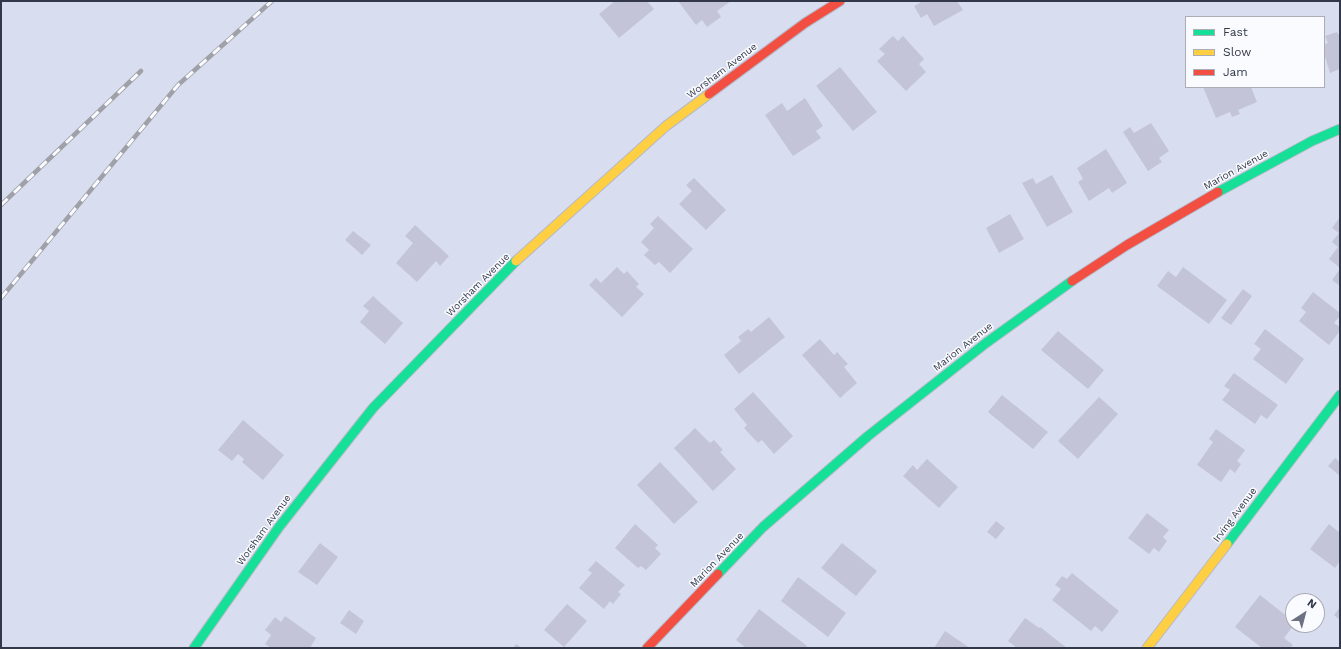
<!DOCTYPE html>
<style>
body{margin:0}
#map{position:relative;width:1341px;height:649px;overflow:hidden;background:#d8deef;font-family:"Work Sans",sans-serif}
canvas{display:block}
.frame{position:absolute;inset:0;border:2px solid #333848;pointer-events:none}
.legend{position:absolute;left:1185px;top:16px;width:140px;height:72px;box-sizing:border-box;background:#f9fbff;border:1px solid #aaadb6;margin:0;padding:5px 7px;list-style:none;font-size:12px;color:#333848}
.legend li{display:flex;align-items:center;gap:8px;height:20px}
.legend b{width:20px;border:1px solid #aaadb6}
.north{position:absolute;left:1285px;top:593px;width:40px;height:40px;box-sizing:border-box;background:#f9fbff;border:1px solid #aaadb6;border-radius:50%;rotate:36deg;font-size:11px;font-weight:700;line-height:16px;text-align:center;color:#333848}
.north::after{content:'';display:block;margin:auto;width:14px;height:18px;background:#6d7282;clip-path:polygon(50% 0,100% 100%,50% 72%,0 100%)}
</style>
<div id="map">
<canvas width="1341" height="649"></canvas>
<div class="frame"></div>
<ul class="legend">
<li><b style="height:5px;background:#16e098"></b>Fast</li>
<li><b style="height:5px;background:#ffcf43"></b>Slow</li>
<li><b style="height:5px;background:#f24e42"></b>Jam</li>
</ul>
<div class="north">N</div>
</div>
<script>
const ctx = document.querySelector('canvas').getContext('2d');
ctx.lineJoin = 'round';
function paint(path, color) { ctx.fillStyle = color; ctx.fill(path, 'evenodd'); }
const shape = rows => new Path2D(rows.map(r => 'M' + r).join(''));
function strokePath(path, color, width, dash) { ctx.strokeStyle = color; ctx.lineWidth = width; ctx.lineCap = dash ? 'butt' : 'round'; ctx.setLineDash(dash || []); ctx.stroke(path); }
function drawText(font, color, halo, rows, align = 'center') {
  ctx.font = font + ' "Work Sans",sans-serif'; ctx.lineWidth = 3; ctx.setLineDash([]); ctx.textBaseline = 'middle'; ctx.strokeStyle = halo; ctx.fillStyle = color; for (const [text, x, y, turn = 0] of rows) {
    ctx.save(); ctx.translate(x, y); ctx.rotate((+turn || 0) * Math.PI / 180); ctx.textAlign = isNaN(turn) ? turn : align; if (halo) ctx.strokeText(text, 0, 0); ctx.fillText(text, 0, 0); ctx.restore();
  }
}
paint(shape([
 [615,1,647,1,654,9,619,38,599,14],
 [678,1,731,1,717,11,721,17,707,27,702,20,696,25],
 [923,1,957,1,963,10,934,26,927,14,921,18,914,6],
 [1337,32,1340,37,1340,69,1330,73,1324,53,1324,44,1328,43,1325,36],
 [893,36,898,41,903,36,924,59,919,64,926,72,906,91,877,61,885,54,879,49],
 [840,67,877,112,853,131,816,86],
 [1203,87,1251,87,1257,102,1238,110,1240,114,1232,117,1230,112,1216,118],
 [805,98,823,126,816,131,821,138,793,156,765,115,782,103,787,111],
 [1151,123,1169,151,1159,158,1162,162,1148,171,1123,132,1130,127,1134,133],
 [1106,149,1127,183,1112,193,1109,188,1089,201,1078,182,1083,179,1077,168],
 [1052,175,1073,212,1047,227,1022,183,1033,178,1036,184],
 [694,178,726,210,706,230,679,204,692,191,686,185],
 [1010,214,1024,239,999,253,986,228],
 [658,216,693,249,670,273,659,262,655,265,644,255,649,250,641,242,654,228,650,224],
 [1340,217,1340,268,1329,259,1338,247,1332,242,1339,233,1332,228],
 [415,225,449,256,440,266,436,261,417,282,396,263,413,243,405,236],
 [353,231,371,245,362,255,345,240],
 [617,267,624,274,627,271,639,284,636,287,644,294,622,317,589,285,596,278,601,283],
 [1183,267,1227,300,1209,324,1157,286,1168,271,1176,277],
 [1340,269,1340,286,1332,280],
 [1243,289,1252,296,1231,325,1221,318],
 [1313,292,1340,313,1340,316,1334,323,1340,327,1340,331,1329,345,1299,321,1306,312,1301,308],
 [373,296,403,323,385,344,360,322,369,311,363,306],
 [769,317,785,337,739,374,724,355,741,341,738,337,748,329,751,332],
 [1265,329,1304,359,1286,384,1253,359,1261,349,1254,344],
 [1058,331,1104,370,1088,389,1041,350],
 [820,339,834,355,837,352,848,364,844,367,857,383,840,398,802,355],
 [1234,373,1278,405,1267,419,1261,415,1255,424,1222,400,1230,390,1224,386],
 [753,392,793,436,774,454,762,440,758,443,744,428,747,425,734,409],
 [1002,395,1048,432,1033,449,988,412],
 [1099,397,1118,414,1078,459,1058,441],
 [243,420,284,455,263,480,242,462,244,459,238,454,232,461,218,450],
 [695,428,710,443,714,440,723,450,720,452,736,469,713,491,674,448],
 [1216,429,1245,450,1237,461,1241,464,1235,473,1230,469,1221,482,1197,465,1213,442,1209,439],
 [1335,458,1340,462,1340,476,1328,466],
 [927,459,958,487,939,508,903,476,913,465,917,470],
 [660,462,698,502,674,524,637,485],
 [1147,513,1169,530,1163,537,1167,541,1159,552,1154,548,1149,554,1128,538],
 [996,521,1005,528,996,539,987,532],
 [635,524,658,545,655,548,661,554,646,570,641,566,638,568,615,548],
 [1329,524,1340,533,1340,561,1335,568,1310,549],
 [320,543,338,557,317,585,298,572],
 [842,543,877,571,856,596,821,568],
 [596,561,625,585,618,592,621,594,613,604,610,601,604,609,579,588,592,573,588,570],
 [1072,573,1119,611,1102,632,1095,626,1091,631,1052,600,1061,589,1055,585,1062,576,1067,579],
 [798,577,846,613,828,637,781,601],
 [1260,595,1293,621,1294,625,1284,638,1293,645,1290,648,1262,648,1235,627],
 [567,604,587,621,564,647,544,630],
 [1340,607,1340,620,1334,615],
 [759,609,807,646,806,648,746,648,736,640],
 [349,610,364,621,356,634,340,623],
 [285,616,316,638,310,648,271,648,265,644,271,635,265,630,275,617,281,622],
 [1025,618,1039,628,1040,627,1067,648,1017,648,1008,641],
 [945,631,970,648,934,648],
 [516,644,522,648,513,648]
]), '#c3c4d8');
const fast = shape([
 [1218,192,1312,141,1340,129],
 [1227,544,1340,395],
 [718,574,763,527,868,436,986,343,1072,281],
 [194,648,279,527,373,408,516,261]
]);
const slow = shape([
 [516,261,666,126,709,94],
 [1147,648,1227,544]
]);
const jam = shape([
 [709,94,805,23,840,1],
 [1072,281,1127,245,1218,192],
 [647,648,718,574]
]);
strokePath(fast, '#b5bac9', 11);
strokePath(slow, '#b5bac9', 11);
strokePath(jam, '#b5bac9', 11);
strokePath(fast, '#16e098', 9);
strokePath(slow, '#ffcf43', 9);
strokePath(jam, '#f24e42', 9);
const rail = shape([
 [1,205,141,71],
 [1,298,178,85,272,1]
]);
strokePath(rail, '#a0a0a8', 4.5);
strokePath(rail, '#f9fbff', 3, [9]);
drawText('10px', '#333848', '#f9fbff', [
 ["Worsham Avenue",722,71,-37],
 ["Marion Avenue",1236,170,-29],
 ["Worsham Avenue",478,285,-45],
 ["Marion Avenue",963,347,-38],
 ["Irving Avenue",1235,515,-53],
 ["Worsham Avenue",264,530,-54],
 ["Marion Avenue",717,560,-46]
]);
</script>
